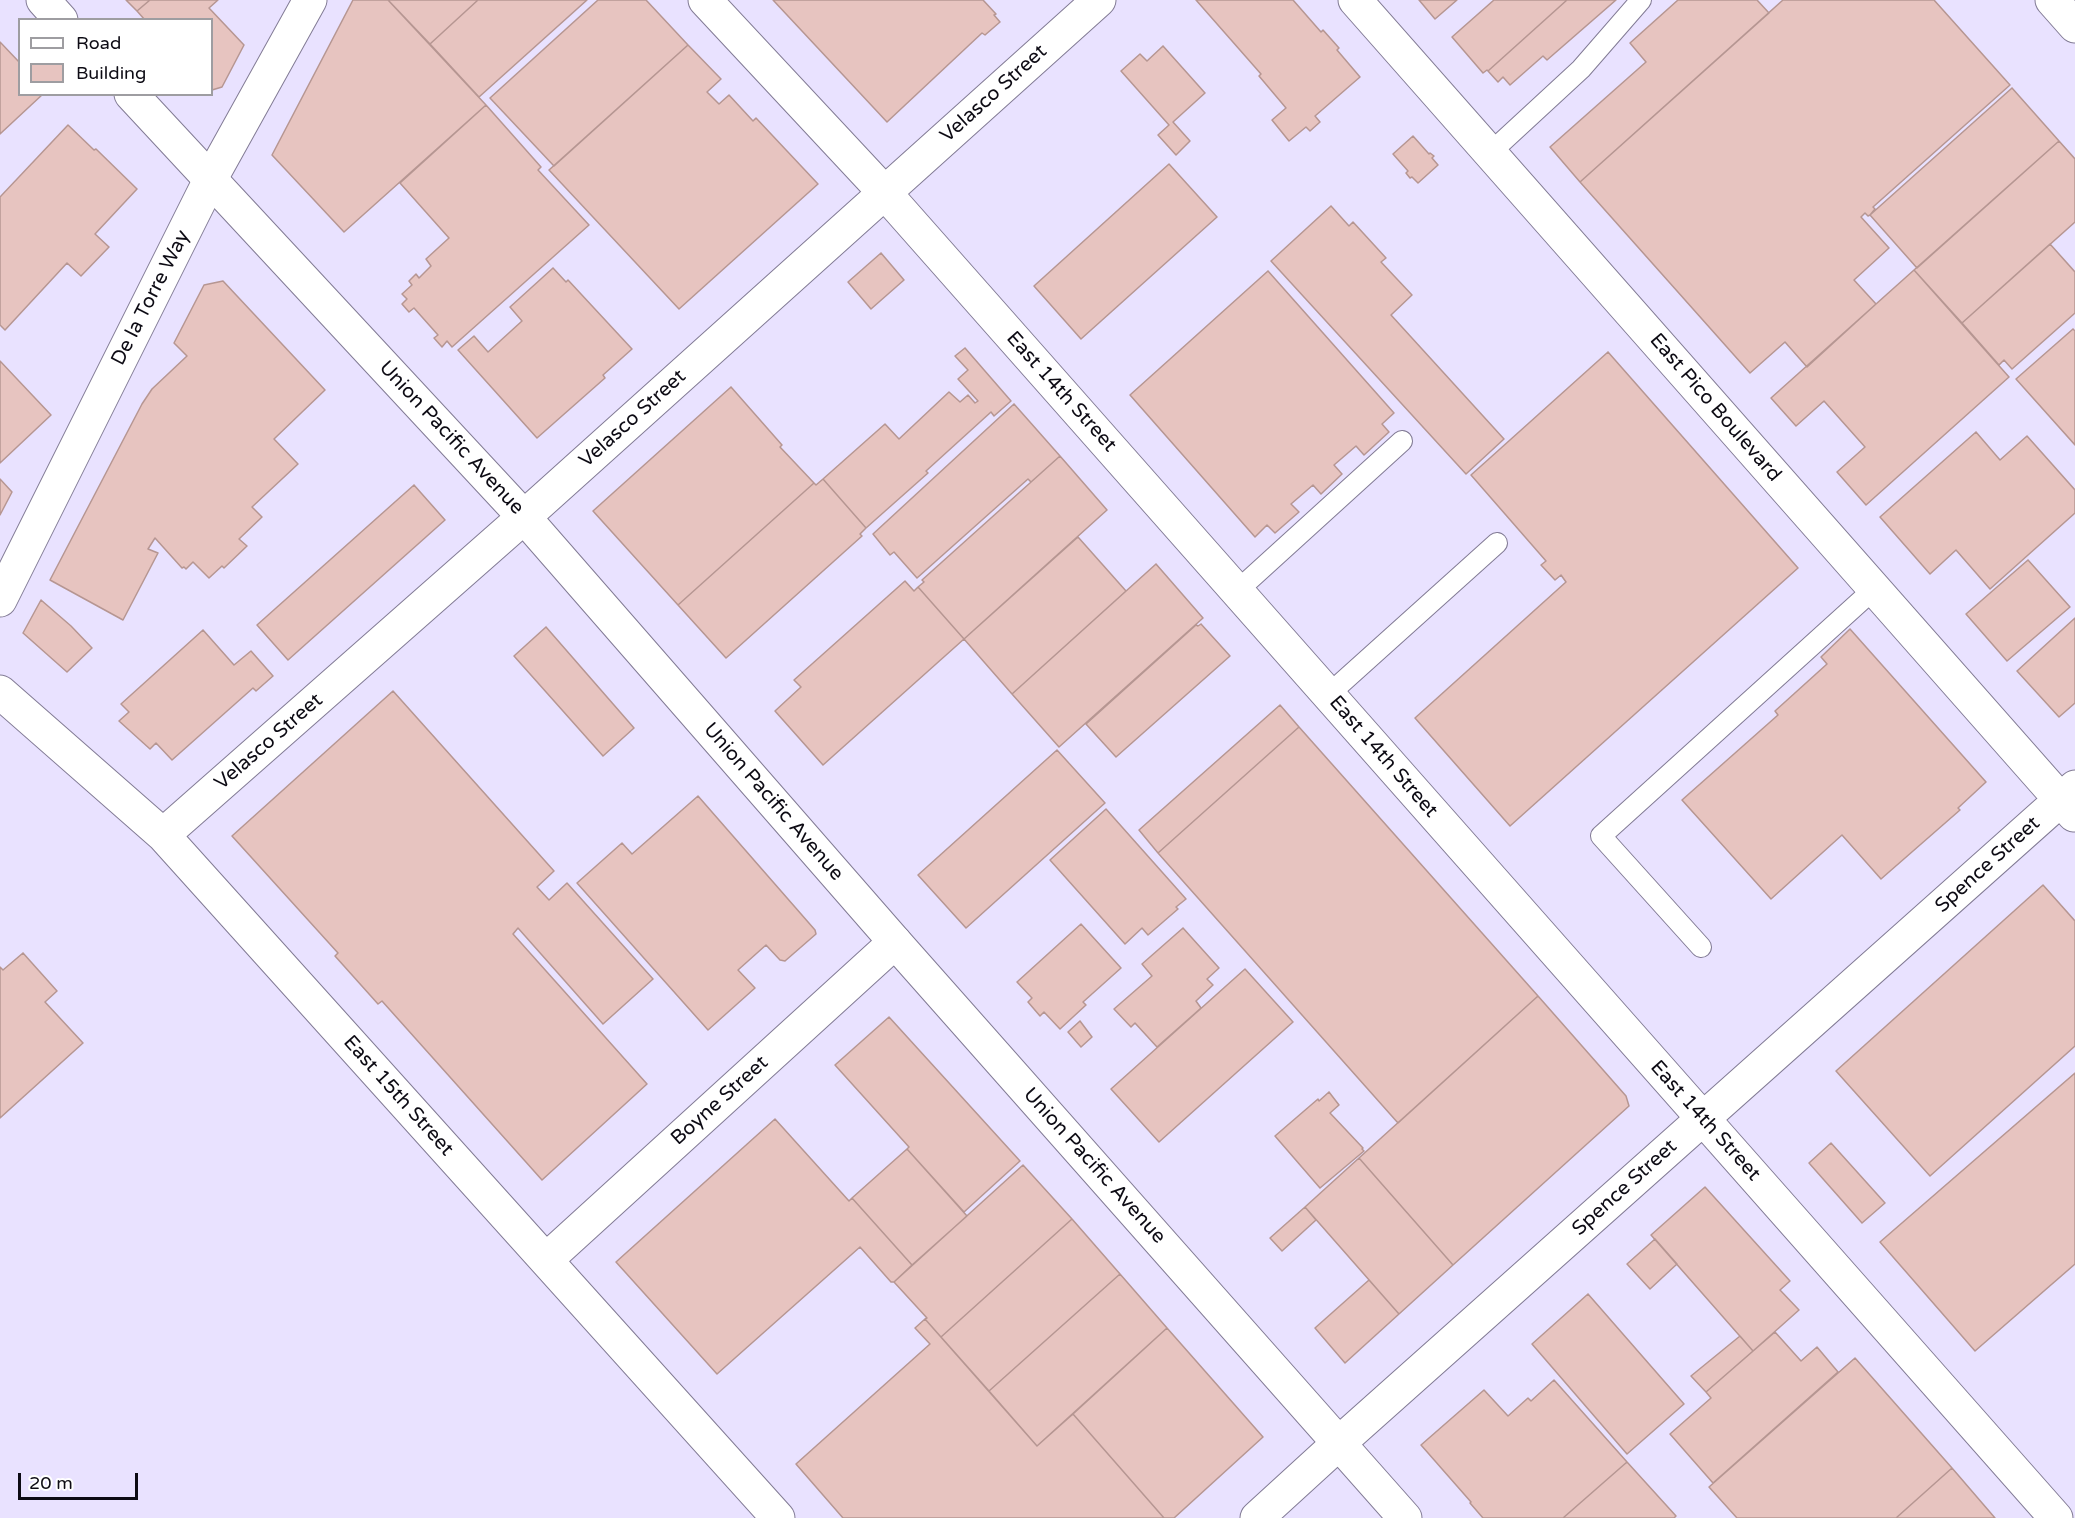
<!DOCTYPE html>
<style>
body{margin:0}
#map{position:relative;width:2075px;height:1518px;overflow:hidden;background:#e9e2ff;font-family:"Varela Round",sans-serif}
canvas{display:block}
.legend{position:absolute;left:18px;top:18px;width:195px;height:78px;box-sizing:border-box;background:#fff;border:2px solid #9e9da1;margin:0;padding:8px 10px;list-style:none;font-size:18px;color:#0d0b14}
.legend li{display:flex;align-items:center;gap:12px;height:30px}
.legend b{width:30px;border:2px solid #9e9da1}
.scale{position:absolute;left:18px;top:1473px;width:120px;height:27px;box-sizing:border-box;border:3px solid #0d0b14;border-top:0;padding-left:8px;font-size:18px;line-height:21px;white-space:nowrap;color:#0d0b14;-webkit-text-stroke:4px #fff;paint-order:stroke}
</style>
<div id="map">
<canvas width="2075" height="1518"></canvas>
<ul class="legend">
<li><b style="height:8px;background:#fff"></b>Road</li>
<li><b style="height:16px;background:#e7c4c0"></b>Building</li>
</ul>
<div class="scale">20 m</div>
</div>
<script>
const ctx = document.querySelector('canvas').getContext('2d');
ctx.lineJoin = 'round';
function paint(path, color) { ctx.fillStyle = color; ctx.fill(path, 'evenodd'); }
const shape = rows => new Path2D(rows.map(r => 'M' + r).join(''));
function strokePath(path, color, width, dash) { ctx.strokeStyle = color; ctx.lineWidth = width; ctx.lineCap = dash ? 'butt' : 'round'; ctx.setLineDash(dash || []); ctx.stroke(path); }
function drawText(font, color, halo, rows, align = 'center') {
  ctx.font = font + ' "Varela Round",sans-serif'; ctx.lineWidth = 6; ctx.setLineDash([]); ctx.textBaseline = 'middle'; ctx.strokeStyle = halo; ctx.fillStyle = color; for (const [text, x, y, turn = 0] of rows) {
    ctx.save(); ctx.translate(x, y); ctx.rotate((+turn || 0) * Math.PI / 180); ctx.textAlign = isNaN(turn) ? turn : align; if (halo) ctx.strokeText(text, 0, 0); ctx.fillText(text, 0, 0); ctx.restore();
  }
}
const building = shape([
 [126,0,150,0,137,11,126,0],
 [150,0,218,0,209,8,244,45,222,87,212,90,212,20,145,20,137,11,150,0],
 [353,0,388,0,486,105,344,232,272,155,353,0],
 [388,0,478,0,430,44,388,0],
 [478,0,587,0,479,97,430,44,478,0],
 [598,0,646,0,688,45,554,166,490,98,598,0],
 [773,0,983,0,996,14,994,15,1000,22,985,35,982,33,887,122,773,0],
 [1196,0,1293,0,1321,32,1323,30,1339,48,1337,50,1360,77,1315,116,1320,122,1310,131,1306,127,1289,141,1272,120,1286,108,1259,76,1261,74,1196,0],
 [1419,0,1457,0,1435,19,1419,0],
 [1494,0,1567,0,1488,71,1487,70,1483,73,1452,37,1494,0],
 [1567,0,1616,0,1547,60,1543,56,1510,85,1503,77,1498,82,1488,71,1567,0],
 [1678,0,1757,0,1769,13,1580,182,1550,147,1646,62,1630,43,1678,0],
 [1783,0,1934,0,2010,85,1873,207,1875,209,1870,215,1868,216,1865,213,1861,217,1889,248,1854,280,1876,304,1807,367,1785,342,1750,373,1580,182,1783,0],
 [0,42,20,63,20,94,43,94,0,134,0,42],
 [688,45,721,79,707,92,719,104,729,95,753,121,756,118,818,184,679,309,549,170,688,45],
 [1163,46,1205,93,1173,122,1190,141,1176,155,1158,135,1169,125,1121,71,1140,54,1147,61,1163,46],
 [2012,88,2059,141,1917,268,1870,215,2012,88],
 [486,105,541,167,538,170,589,225,452,347,447,341,442,347,434,338,438,335,414,308,409,312,402,304,407,299,402,294,412,285,409,281,416,274,419,278,431,266,426,259,449,238,400,183,486,105],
 [68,125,94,150,96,149,137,189,95,234,109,247,81,276,67,263,5,330,0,325,0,197,68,125],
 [1413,136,1429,154,1430,153,1434,156,1432,158,1438,165,1418,183,1412,177,1410,178,1406,173,1408,171,1393,154,1413,136],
 [2059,141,2075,159,2075,222,1962,323,1914,270,2059,141],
 [1169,164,1217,217,1081,339,1034,286,1169,164],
 [1331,206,1349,226,1353,222,1386,258,1381,262,1412,295,1391,315,1504,439,1466,474,1271,261,1331,206],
 [2050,244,2075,272,2075,313,2012,369,2004,360,1999,365,1962,323,2050,244],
 [881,253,904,280,871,309,848,282,881,253],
 [553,268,566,282,568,280,632,349,603,375,605,378,537,438,458,350,474,336,488,352,522,321,510,307,553,268],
 [1914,270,2009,377,1866,505,1837,472,1865,447,1824,401,1796,426,1771,398,1914,270],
 [1268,271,1394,413,1382,424,1389,432,1364,455,1356,446,1334,465,1342,474,1321,494,1313,485,1291,504,1299,512,1275,533,1267,525,1255,537,1130,395,1268,271],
 [223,281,325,390,274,439,298,464,252,507,262,517,239,539,247,546,224,568,222,566,209,578,193,562,186,569,184,567,182,568,155,538,148,549,158,553,123,620,50,580,142,404,152,389,187,356,174,343,204,285,223,281],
 [2073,329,2075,331,2075,445,2016,379,2073,329],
 [965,348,1011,401,994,416,991,412,926,471,928,473,866,528,823,479,885,424,899,439,949,392,960,402,968,395,975,403,978,401,958,379,968,370,955,356,965,348],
 [1608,352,1798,568,1510,826,1415,718,1566,582,1561,575,1555,580,1541,565,1546,561,1471,475,1608,352],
 [0,361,51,415,0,463,0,361],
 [731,387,782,445,780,447,814,483,678,605,593,511,731,387],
 [1014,404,1060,456,1031,482,1028,479,917,578,894,552,890,555,873,534,1014,404],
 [1976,432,2000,460,2027,436,2075,490,2075,513,1990,589,1956,550,1930,574,1880,517,1976,432],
 [1060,456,1107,510,964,639,918,587,924,582,922,580,1060,456],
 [0,479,12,492,0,515,0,479],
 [823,479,866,528,860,534,862,536,726,658,678,605,814,483,816,485,823,479],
 [414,485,445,520,288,660,257,625,414,485],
 [1078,537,1126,591,1012,694,964,639,1078,537],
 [2028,560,2070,607,2007,661,1966,614,2028,560],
 [1156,564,1203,618,1059,747,1012,694,1156,564],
 [905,581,914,591,918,587,964,639,823,765,775,711,801,687,794,680,905,581],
 [41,600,71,626,92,648,67,672,23,633,41,600],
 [2075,618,2075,703,2059,717,2017,671,2075,618],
 [1201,624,1230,656,1116,757,1086,724,1196,625,1198,626,1201,624],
 [546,627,634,728,603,756,514,656,546,627],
 [1850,629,1986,782,1958,808,1960,810,1881,879,1842,835,1771,899,1682,800,1778,715,1775,711,1827,664,1821,657,1850,629],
 [203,630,234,665,251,651,273,676,256,691,253,688,172,760,156,743,150,749,119,721,129,712,121,704,203,630],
 [393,691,554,871,537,887,549,900,567,883,653,979,603,1024,518,928,513,934,647,1084,542,1180,382,1001,378,1004,335,956,338,953,232,836,393,691],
 [1280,705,1299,727,1158,853,1139,830,1280,705],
 [1299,727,1538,996,1398,1123,1158,853,1299,727],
 [1057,750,1105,803,966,928,918,875,1057,750],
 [698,796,815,930,816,934,785,961,780,960,766,945,738,970,755,988,708,1030,577,883,622,843,632,854,698,796],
 [1106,809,1186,899,1176,907,1178,909,1148,935,1142,928,1125,944,1050,860,1106,809],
 [2043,885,2075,921,2075,1046,1930,1176,1836,1071,2043,885],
 [1081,924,1121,968,1083,1002,1086,1005,1060,1029,1044,1012,1040,1016,1028,1002,1032,998,1017,982,1081,924],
 [1183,928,1219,968,1207,979,1213,985,1196,1001,1201,1008,1157,1047,1135,1023,1131,1027,1114,1009,1152,976,1142,964,1183,928],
 [23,953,57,991,45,1002,83,1043,0,1118,0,967,3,970,23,953],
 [1245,969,1293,1022,1159,1142,1111,1089,1245,969],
 [1538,996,1626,1096,1629,1106,1453,1265,1359,1158,1538,996],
 [889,1017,1020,1161,964,1212,907,1149,909,1147,835,1065,889,1017],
 [1080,1021,1092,1037,1081,1047,1068,1032,1080,1021],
 [2075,1073,2075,1264,1975,1351,1880,1242,2075,1073],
 [1329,1092,1339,1105,1330,1113,1363,1148,1362,1149,1364,1151,1320,1188,1275,1136,1318,1099,1319,1101,1329,1092],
 [775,1119,849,1201,852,1198,912,1265,894,1282,891,1282,860,1247,717,1374,616,1262,775,1119],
 [1831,1143,1885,1203,1862,1223,1809,1163,1831,1143],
 [907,1149,967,1216,912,1265,852,1198,907,1149],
 [1359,1158,1453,1265,1399,1314,1305,1207,1359,1158],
 [1023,1165,1072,1219,941,1337,925,1319,927,1318,894,1282,1023,1165],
 [1705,1187,1790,1281,1780,1290,1799,1310,1753,1351,1651,1235,1705,1187],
 [1305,1207,1316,1220,1282,1251,1270,1238,1305,1207],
 [1072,1219,1120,1274,989,1391,941,1337,1072,1219],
 [1655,1239,1677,1264,1650,1289,1627,1264,1655,1239],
 [1120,1274,1167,1328,1037,1446,989,1391,1120,1274],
 [1369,1280,1399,1314,1345,1363,1315,1328,1369,1280],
 [1588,1294,1684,1404,1627,1454,1532,1344,1588,1294],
 [925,1319,1037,1446,1073,1414,1164,1518,843,1518,796,1464,930,1344,915,1328,925,1319],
 [1167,1328,1263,1437,1174,1518,1164,1518,1073,1414,1167,1328],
 [1775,1332,1801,1361,1817,1347,1838,1372,1713,1483,1670,1434,1711,1398,1706,1392,1775,1332],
 [1740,1336,1753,1351,1706,1392,1691,1376,1740,1336],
 [1855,1358,1952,1468,1896,1518,1737,1518,1709,1487,1855,1358],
 [1554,1380,1627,1462,1563,1518,1483,1518,1470,1503,1471,1502,1421,1445,1484,1390,1508,1416,1528,1398,1531,1401,1554,1380],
 [1627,1462,1676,1516,1674,1518,1563,1518,1627,1462],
 [1952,1468,1995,1518,1896,1518,1952,1468]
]);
paint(building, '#e7c4c0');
strokePath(building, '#b69692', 1.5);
const lane = shape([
 [1490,153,1581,69,1641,0],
 [1237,591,1402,441],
 [1328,695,1497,543],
 [1701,947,1601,836,1874,589]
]);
const street = shape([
 [705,0,885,193,2056,1518],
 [1355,0,2074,815],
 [0,600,210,180,310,0],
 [0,692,163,835,778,1518],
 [163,835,524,517,1099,0],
 [546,1260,895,942],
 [1257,1518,1339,1443,2075,787]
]);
const secondary = shape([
 [43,0,61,20],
 [2052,0,2075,26],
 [131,94,524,517,895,942,1405,1518]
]);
strokePath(lane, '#827b95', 22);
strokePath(street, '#827b95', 35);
strokePath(secondary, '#827b95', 35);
strokePath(lane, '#fff', 20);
strokePath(street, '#fff', 33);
strokePath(secondary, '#fff', 33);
drawText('20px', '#0d0b14', '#fff', [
 ["Velasco Street",994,94,-42],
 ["De la Torre Way",151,298,-63],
 ["East 14th Street",1061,392,48],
 ["East Pico Boulevard",1715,408,49],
 ["Velasco Street",633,419,-42],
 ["Union Pacific Avenue",451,438,47],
 ["Velasco Street",269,742,-41],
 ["East 14th Street",1383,757,49],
 ["Union Pacific Avenue",773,802,49],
 ["Spence Street",1988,865,-42],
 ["East 15th Street",398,1096,48],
 ["Boyne Street",720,1101,-42],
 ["East 14th Street",1705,1121,48],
 ["Union Pacific Avenue",1094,1166,48],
 ["Spence Street",1625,1188,-42]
]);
</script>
